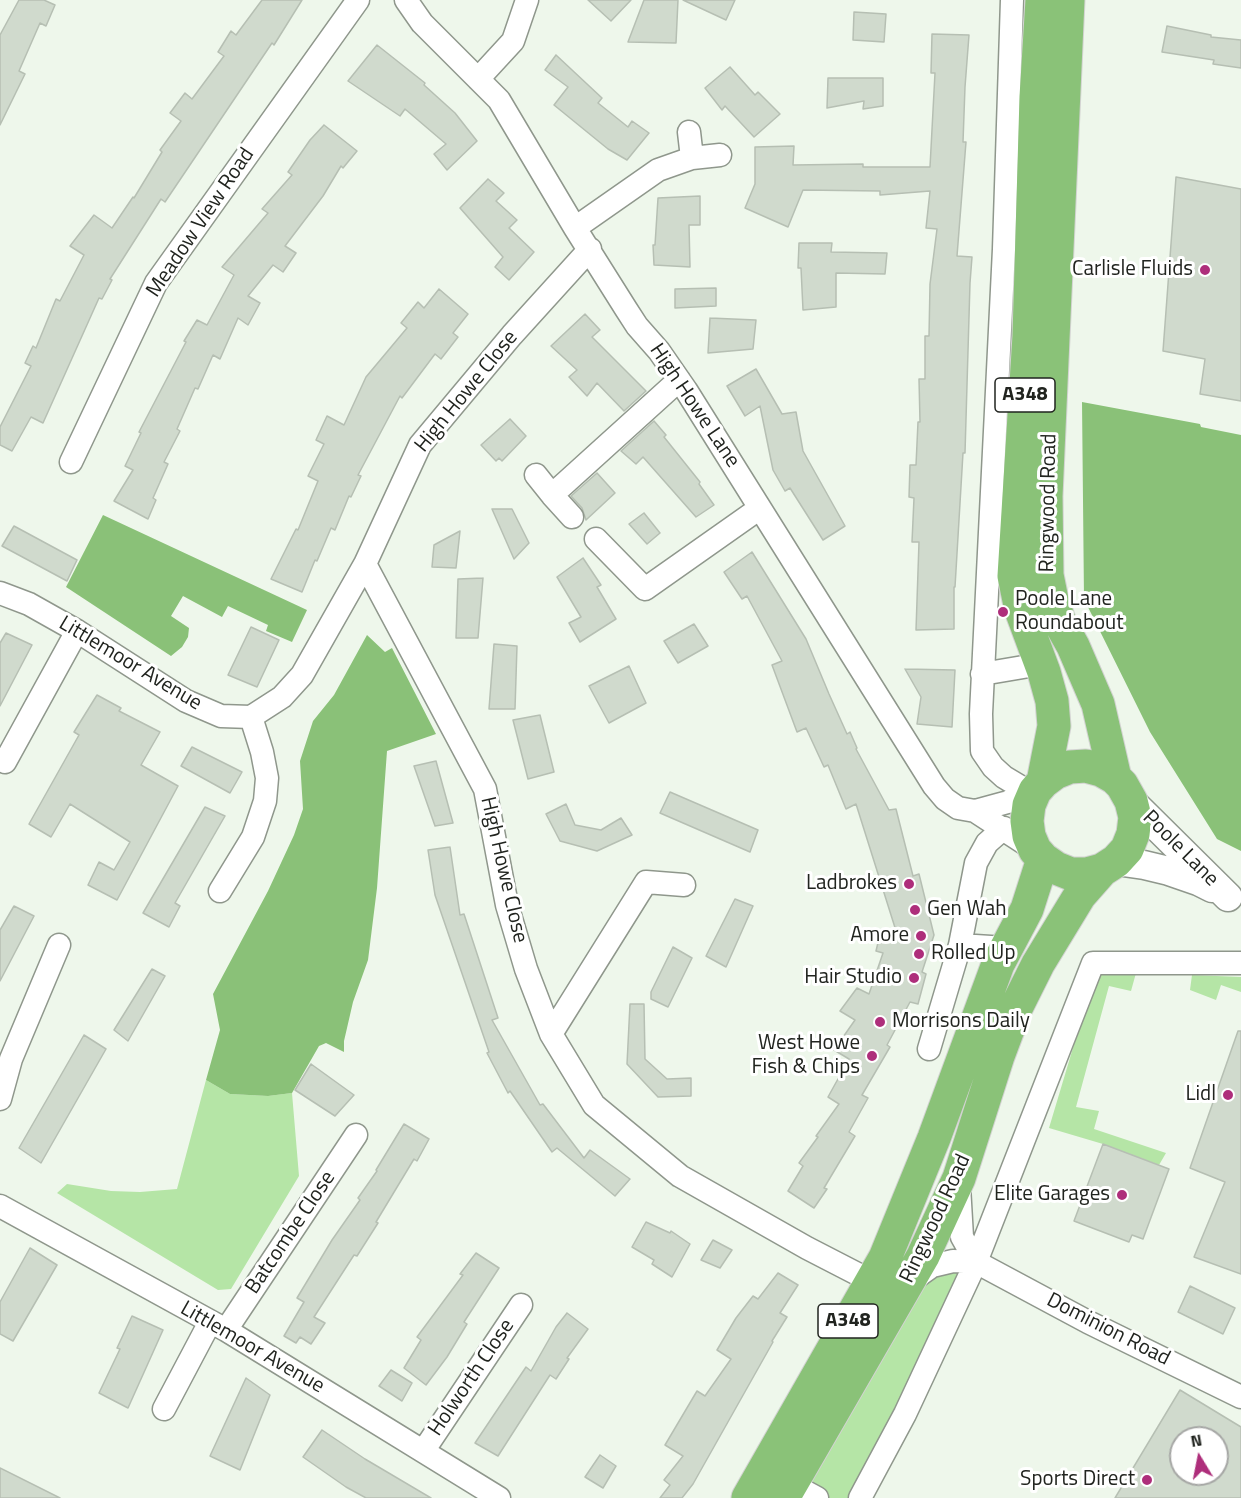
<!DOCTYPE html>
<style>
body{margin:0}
#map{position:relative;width:1241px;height:1498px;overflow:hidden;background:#eef7eb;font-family:"Titillium Web",sans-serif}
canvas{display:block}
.north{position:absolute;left:1169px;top:1426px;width:60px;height:60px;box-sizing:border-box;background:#fff;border:2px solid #a6a7a5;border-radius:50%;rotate:350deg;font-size:16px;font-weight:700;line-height:24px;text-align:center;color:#21241f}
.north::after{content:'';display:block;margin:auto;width:21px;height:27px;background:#ae2e7b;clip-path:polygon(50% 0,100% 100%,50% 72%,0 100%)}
</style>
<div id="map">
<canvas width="1241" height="1498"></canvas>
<div class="north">N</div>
</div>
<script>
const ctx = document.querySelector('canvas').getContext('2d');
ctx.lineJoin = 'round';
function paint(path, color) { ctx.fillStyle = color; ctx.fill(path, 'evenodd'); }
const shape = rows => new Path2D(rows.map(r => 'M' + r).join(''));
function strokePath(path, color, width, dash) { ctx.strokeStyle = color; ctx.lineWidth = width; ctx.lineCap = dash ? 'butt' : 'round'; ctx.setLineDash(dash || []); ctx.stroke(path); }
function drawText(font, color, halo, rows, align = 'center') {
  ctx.font = font + ' "Titillium Web",sans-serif'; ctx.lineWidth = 6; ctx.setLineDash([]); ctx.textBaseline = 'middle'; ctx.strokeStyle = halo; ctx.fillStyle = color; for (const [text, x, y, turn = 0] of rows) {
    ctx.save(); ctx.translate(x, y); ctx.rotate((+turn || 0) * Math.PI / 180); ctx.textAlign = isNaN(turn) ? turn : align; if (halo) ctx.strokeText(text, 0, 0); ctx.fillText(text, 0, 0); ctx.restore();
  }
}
paint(shape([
 [1100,973,1136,973,1131,991,1109,986,1076,1107,1099,1111,1094,1129,1166,1153,1159,1165,1103,1144,1049,1128,1093,981],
 [1192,975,1241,977,1241,992,1221,985,1216,1000,1190,990],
 [206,1080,230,1094,268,1096,292,1093,299,1176,231,1289,218,1290,57,1193,67,1184,111,1191,140,1192,177,1189],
 [976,1262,860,1498,817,1498,791,1484,907,1284]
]), '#b5e5a6');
paint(shape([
 [1082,402,1200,424,1201,427,1241,435,1241,851,1217,839,1150,732,1084,599],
 [103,515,307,610,292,642,266,631,268,625,228,606,222,617,183,596,171,616,189,628,188,637,182,647,171,656,66,587],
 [367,635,385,652,392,648,436,734,387,751,377,888,368,960,353,1002,344,1041,344,1052,326,1043,319,1046,292,1093,268,1096,230,1094,206,1080,220,1030,213,994,268,891,294,835,303,809,300,761,313,721,334,695]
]), '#8ac178');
const building = shape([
 [19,0,44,0,55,5,46,26,40,23,19,71,25,74,0,125,0,35,19,0],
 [262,0,302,0,274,45,272,43,165,202,161,199,110,279,112,280,102,299,99,298,43,423,31,417,12,451,0,445,0,427,31,366,25,363,33,346,36,348,56,299,60,301,84,255,70,246,94,215,112,228,133,197,134,198,162,152,160,150,181,121,170,113,185,93,192,99,224,56,218,52,231,31,236,35,262,0],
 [588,0,631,0,611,21,588,0],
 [644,0,678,0,676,43,628,42,644,0],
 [683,0,735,0,726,20,683,0],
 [854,12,886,14,884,42,853,40,854,12],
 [1167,26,1211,35,1211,37,1241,40,1241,68,1213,64,1214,60,1162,52,1167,26],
 [932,34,969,35,965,87,963,142,966,142,957,256,972,257,970,283,965,453,963,453,955,587,954,587,954,629,916,630,919,542,912,542,914,498,909,497,910,465,916,465,918,422,920,422,919,379,925,379,925,336,929,336,930,284,937,229,926,228,930,191,880,195,880,191,803,190,788,227,745,208,755,184,755,147,794,146,793,165,863,164,863,167,930,167,935,73,931,73,932,34],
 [377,45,425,83,424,85,455,113,477,141,447,170,434,154,446,144,405,109,400,116,348,81,377,45],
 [556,55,602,98,598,103,628,127,632,121,649,133,627,160,608,149,554,105,568,87,545,70,556,55],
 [730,67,755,95,758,92,780,114,754,137,725,106,722,110,705,88,730,67],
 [828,78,883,78,883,106,863,109,864,101,827,108,828,78],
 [324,125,357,151,343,168,341,166,323,196,285,246,296,253,283,272,273,265,248,296,260,303,248,325,238,318,220,359,213,355,198,389,195,388,177,429,180,431,164,462,168,464,153,498,156,500,148,519,114,501,133,470,125,466,141,433,139,432,186,342,184,341,197,320,207,325,234,275,222,267,268,213,262,209,292,175,288,172,310,140,324,125],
 [1176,177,1241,189,1241,401,1200,394,1205,359,1163,351,1176,177],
 [488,179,504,193,496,201,517,220,509,228,534,252,509,280,495,267,503,257,460,208,488,179],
 [700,196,700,225,689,225,690,267,654,265,653,245,655,245,658,198,700,196],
 [799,243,832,243,831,252,887,253,885,274,836,273,836,307,803,310,801,268,798,268,799,243],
 [716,288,716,306,675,308,675,289,716,288],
 [439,289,468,314,453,333,458,337,441,359,435,354,402,398,400,396,358,475,361,476,351,497,349,496,335,530,331,528,317,561,315,560,302,592,271,579,296,529,298,530,318,481,308,476,324,444,316,440,327,416,344,425,366,377,407,328,401,323,418,302,424,308,439,289],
 [585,314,600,330,592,337,646,391,624,411,597,383,587,396,569,377,577,370,551,346,585,314],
 [710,318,756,320,753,349,708,353,710,318],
 [756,369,782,414,796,412,803,451,845,526,823,540,790,488,785,491,773,470,760,406,745,416,727,386,756,369],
 [510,419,526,436,502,461,499,458,496,461,481,445,510,419],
 [654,421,666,435,664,437,700,482,699,484,714,505,696,517,643,457,636,464,621,451,654,421],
 [597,473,615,493,586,520,582,508,571,496,597,473],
 [492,509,512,509,529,543,514,559,492,509],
 [644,513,660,533,647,544,629,524,644,513],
 [14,526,77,560,67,581,2,546,14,526],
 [460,531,456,568,432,567,434,545,460,531],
 [752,552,806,639,829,694,847,734,850,732,857,748,856,749,889,810,896,809,913,876,919,874,934,935,922,972,926,974,918,1004,910,1002,887,1045,890,1047,862,1095,868,1098,849,1132,855,1136,824,1188,827,1189,814,1208,788,1191,803,1166,799,1163,818,1137,816,1136,839,1104,828,1097,849,1059,834,1050,855,1020,840,1011,857,988,869,994,883,953,876,951,881,930,897,934,856,804,846,809,828,765,824,767,806,728,797,732,772,665,782,661,747,596,742,599,724,572,752,552],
 [583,558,601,585,597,587,616,619,580,642,569,623,581,617,557,577,583,558],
 [483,578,478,638,456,638,458,579,483,578],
 [694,624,708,646,678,663,664,641,694,624],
 [251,627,279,640,257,687,228,675,251,627],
 [6,633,32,645,0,706,0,643,6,633],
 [494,644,517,646,515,709,489,709,494,644],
 [629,666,646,703,609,723,589,686,629,666],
 [905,669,955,670,952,727,917,724,921,697,905,669],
 [97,695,121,708,119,711,160,732,141,765,178,786,117,900,88,885,99,862,114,870,130,842,70,804,51,837,29,824,79,735,74,732,97,695],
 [540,715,554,772,528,779,513,720,540,715],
 [192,747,242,772,230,793,181,766,192,747],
 [436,761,453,823,435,826,414,766,436,761],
 [670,792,758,830,750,852,660,813,670,792],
 [566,804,575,825,601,830,621,818,632,835,597,851,560,841,546,814,566,804],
 [205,807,225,816,175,903,180,906,169,927,143,913,205,807],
 [450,847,460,915,464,914,498,1018,492,1020,540,1105,543,1104,584,1158,590,1150,630,1179,615,1196,557,1148,552,1152,510,1091,508,1093,487,1053,489,1052,435,895,428,850,450,847],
 [735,899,753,906,726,967,706,956,735,899],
 [14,906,34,916,0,981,0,930,14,906],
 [673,947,692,958,668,1007,651,999,651,992,673,947],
 [152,969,165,976,128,1041,114,1030,152,969],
 [630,1004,644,1004,645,1059,667,1079,691,1078,691,1096,658,1097,627,1064,630,1004],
 [1238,1031,1241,1031,1241,1274,1194,1257,1225,1182,1190,1168,1238,1031],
 [84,1035,106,1049,41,1163,19,1148,84,1035],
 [311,1064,354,1095,335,1116,295,1090,311,1064],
 [404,1124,429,1139,417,1161,414,1159,376,1222,378,1223,357,1256,354,1255,314,1317,325,1323,311,1344,300,1337,296,1343,284,1336,304,1302,297,1298,332,1240,360,1200,358,1198,377,1171,376,1170,404,1124],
 [1103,1144,1169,1169,1143,1239,1132,1235,1129,1242,1074,1221,1103,1144],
 [646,1222,670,1233,671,1231,690,1244,672,1277,652,1264,654,1260,632,1247,646,1222],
 [713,1240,732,1250,720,1268,701,1260,713,1240],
 [30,1248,57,1265,13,1341,0,1334,0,1302,30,1248],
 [476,1253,499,1268,464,1322,467,1324,447,1357,426,1385,404,1368,421,1340,417,1337,463,1275,460,1274,476,1253],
 [778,1273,798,1285,780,1313,787,1317,772,1341,773,1342,693,1484,682,1498,660,1498,670,1485,664,1480,683,1456,665,1445,697,1391,705,1396,731,1359,717,1350,736,1318,753,1296,758,1299,778,1273],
 [1190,1286,1235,1308,1223,1334,1178,1312,1190,1286],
 [567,1313,588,1329,567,1358,569,1359,556,1379,550,1375,498,1456,475,1443,526,1367,531,1371,556,1327,567,1313],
 [132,1316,163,1330,128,1408,99,1393,120,1349,117,1348,132,1316],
 [391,1370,412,1383,402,1401,379,1386,391,1370],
 [246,1378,270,1395,240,1470,210,1456,246,1378],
 [1180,1390,1241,1427,1241,1498,1115,1498,1180,1390],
 [1181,1438,1217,1438,1217,1474,1181,1474,1181,1438],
 [322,1430,365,1459,431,1498,366,1498,346,1487,303,1457,322,1430],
 [600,1455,616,1466,603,1488,585,1477,600,1455],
 [0,1468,60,1498,0,1498,0,1468]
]);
paint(building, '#d0dacd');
strokePath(building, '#b6bfb3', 1.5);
const minor = shape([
 [406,0,422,23,499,100,575,228,626,309,637,326,659,351,686,390,934,786,945,799,958,808,975,811,1035,850],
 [1012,0,1004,249,981,714,982,751,993,767,1004,777,1029,792],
 [478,79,513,41,527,0],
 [689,132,692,158],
 [575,228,658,170,692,158,720,155],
 [590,249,512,335,420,445,365,564,485,789,507,905,526,969,551,1034,594,1105,680,1176,807,1248,871,1281],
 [71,462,156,283,358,0],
 [536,475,552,495],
 [572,517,552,495,679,380],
 [596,539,645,589,760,508],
 [0,593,29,604,77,631,186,701,221,716,251,717,282,697,302,675,365,564],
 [982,674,1041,664],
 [5,762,77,631],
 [975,811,1008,802,1029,792,1035,791],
 [220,891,253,837,265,801,267,778,262,752,251,717],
 [960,945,1006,948],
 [551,1034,646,882,684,885],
 [929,1049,960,945,976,863,987,843,1004,828],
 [0,1099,11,1059,59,945],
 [959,1186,962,1237,976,1262],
 [0,1206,226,1330,499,1498],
 [911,1281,932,1266,953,1261,976,1262,1088,1322,1241,1397],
 [226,1330,356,1135],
 [164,1409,210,1322],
 [424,1450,521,1305],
 [791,1484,817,1498],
 [860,1498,905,1414,976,1262,1093,963,1241,963]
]);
const tertiary = shape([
 [1131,801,1228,897],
 [1116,861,1144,865,1169,871,1198,881,1212,888]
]);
const trunk = shape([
 [1042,0,1036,97,1029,336,1014,576,1021,610,1044,672,1052,701,1054,726,1043,782],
 [1068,0,1046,496,1047,575,1052,600,1060,623,1073,646,1098,704,1115,778],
 [748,1498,885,1258,934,1138,998,964,1027,909,1043,859],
 [783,1498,923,1256,959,1178,998,1056,1016,1008,1038,964,1080,895,1102,870,1116,861,1127,849,1133,834,1135,817,1131,801,1122,785,1115,778,1101,770,1086,766,1070,767,1055,773,1043,782,1035,791,1029,805,1027,821,1029,836,1035,850,1043,859,1056,868,1071,874,1087,874,1102,870]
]);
strokePath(minor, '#8f978c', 25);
strokePath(tertiary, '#8f978c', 31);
strokePath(trunk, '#d3d3d2', 35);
strokePath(minor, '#fff', 22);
strokePath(tertiary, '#fff', 28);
strokePath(trunk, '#8ac278', 33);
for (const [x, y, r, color] of [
 [1205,270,6,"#ae2e7b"],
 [1003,612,6,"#ae2e7b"],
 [909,884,6,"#ae2e7b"],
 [915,910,6,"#ae2e7b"],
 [921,936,6,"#ae2e7b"],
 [919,954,6,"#ae2e7b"],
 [914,978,6,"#ae2e7b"],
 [880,1022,6,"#ae2e7b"],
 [872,1056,6,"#ae2e7b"],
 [1228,1095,6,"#ae2e7b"],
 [1122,1195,6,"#ae2e7b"],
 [1147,1480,6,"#ae2e7b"]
]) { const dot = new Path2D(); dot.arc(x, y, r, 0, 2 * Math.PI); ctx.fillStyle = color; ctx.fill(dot); strokePath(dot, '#fff', 2); }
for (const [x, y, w] of [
 [1025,395,60],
 [848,1321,60]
]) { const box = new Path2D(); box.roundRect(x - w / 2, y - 17, w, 34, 4.5); ctx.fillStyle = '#fff'; ctx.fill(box); strokePath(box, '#21241f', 1.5); }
drawText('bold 20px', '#21241f', null, [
 ["A348",1025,395],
 ["A348",848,1321]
]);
drawText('21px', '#21241f', '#fff', [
 ["Meadow View Road",201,223,-56],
 ["High Howe Close",467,392,-51],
 ["High Howe Lane",694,406,56],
 ["Ringwood Road",1049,503,-89],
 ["Littlemoor Avenue",130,664,31],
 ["Poole Lane",1180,849,45],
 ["High Howe Close",503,870,77],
 ["Ringwood Road",936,1219,-65],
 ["Batcombe Close",291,1233,-56],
 ["Dominion Road",1108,1330,27],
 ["Littlemoor Avenue",252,1348,30],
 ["Holworth Close",472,1378,-56]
]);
drawText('21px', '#21241f', '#fff', [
 ["Carlisle Fluids",1193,270],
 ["Poole Lane",1015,600,"left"],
 ["Roundabout",1015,624,"left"],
 ["Ladbrokes",897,884],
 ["Gen Wah",927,910,"left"],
 ["Amore",909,936],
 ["Rolled Up",931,954,"left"],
 ["Hair Studio",902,978],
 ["Morrisons Daily",892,1022,"left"],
 ["West Howe",860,1044],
 ["Fish & Chips",860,1068],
 ["Lidl",1216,1095],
 ["Elite Garages",1110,1195],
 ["Sports Direct",1135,1480]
], 'right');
</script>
